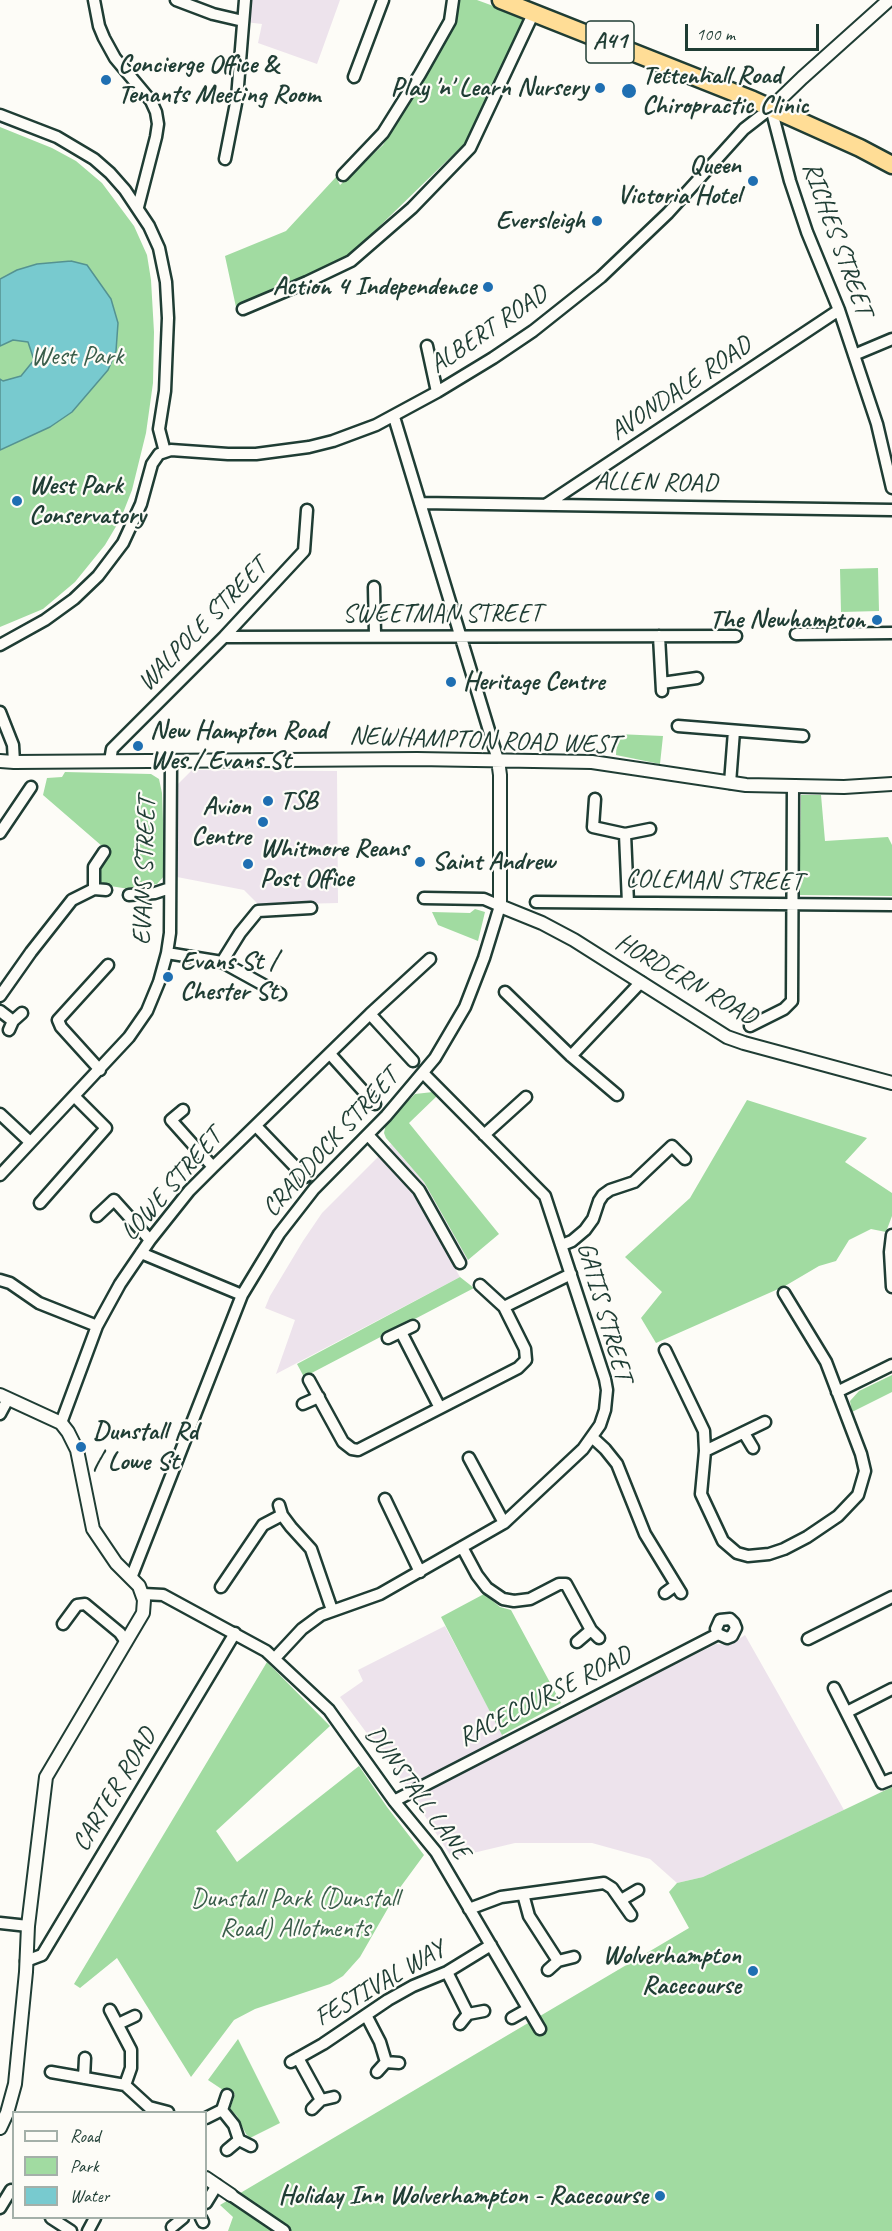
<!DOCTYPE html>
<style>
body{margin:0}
#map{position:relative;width:892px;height:2231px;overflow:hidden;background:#fdfcf7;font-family:Caveat,sans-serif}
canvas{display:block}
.legend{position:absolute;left:12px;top:2111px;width:195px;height:108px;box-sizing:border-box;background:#fdfcf7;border:2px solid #a4b0a9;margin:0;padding:8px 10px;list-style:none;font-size:18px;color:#1f3d34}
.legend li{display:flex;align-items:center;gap:12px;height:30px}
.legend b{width:30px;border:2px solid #a4b0a9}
.scale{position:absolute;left:685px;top:24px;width:134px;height:27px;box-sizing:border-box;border:3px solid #1f3d34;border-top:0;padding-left:8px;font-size:18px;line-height:21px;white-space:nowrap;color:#1f3d34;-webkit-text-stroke:4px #fdfcf7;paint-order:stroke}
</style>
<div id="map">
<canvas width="892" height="2231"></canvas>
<ul class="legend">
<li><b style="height:8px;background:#fdfcf7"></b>Road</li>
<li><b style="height:16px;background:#a1dba1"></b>Park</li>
<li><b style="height:16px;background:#78cacf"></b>Water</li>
</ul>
<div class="scale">100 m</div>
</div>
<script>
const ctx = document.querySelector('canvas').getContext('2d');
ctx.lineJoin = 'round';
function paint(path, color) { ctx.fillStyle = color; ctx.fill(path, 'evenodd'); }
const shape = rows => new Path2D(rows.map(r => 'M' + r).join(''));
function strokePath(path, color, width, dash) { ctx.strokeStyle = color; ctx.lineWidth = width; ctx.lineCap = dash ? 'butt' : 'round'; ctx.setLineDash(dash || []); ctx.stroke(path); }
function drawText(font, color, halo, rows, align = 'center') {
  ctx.font = font + ' Caveat,sans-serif'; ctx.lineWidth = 4.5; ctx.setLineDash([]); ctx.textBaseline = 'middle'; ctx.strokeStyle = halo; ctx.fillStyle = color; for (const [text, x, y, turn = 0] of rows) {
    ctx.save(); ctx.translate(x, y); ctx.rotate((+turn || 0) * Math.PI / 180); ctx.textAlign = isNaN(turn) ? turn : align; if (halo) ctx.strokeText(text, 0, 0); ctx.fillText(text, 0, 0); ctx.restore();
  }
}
paint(shape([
 [247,0,340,0,317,64,258,43,262,24,245,22],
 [192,770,337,771,338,903,259,905,244,890,177,877,178,784],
 [391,1144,424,1182,468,1260,456,1270,460,1277,276,1374,295,1320,265,1308,270,1296,303,1241,322,1213],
 [445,1626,509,1747,716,1644,730,1645,745,1635,844,1810,703,1877,677,1883,650,1859,592,1843,515,1843,452,1858,403,1782,340,1697,363,1681,358,1670]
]), '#ede3ec');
paint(shape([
 [458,0,477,0,526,18,465,143,348,257,307,277,236,307,225,256,286,231,336,177,340,185,383,145,454,24],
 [0,127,52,148,76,161,102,183,134,226,147,255,151,280,154,332,153,383,146,433,132,490,121,518,105,545,75,582,43,609,0,627],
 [878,568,879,611,841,612,840,569],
 [617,734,663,736,660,764,616,755],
 [65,772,151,774,159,779,162,793,165,875,157,884,129,889,104,885,99,882,98,869,110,853,43,795,47,778,62,777],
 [801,795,821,795,825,841,888,837,892,845,892,896,799,895],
 [475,909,485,912,478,941,438,925,432,912,470,913],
 [433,1092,437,1096,409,1123,499,1234,468,1260,424,1182,386,1138,384,1133,386,1124,415,1094],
 [747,1100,867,1138,845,1162,892,1193,892,1216,886,1232,871,1229,849,1240,836,1261,819,1266,785,1286,656,1343,641,1318,662,1292,625,1257,690,1198],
 [460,1277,474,1288,304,1377,297,1364],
 [892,1375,892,1392,852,1412,850,1401,859,1391],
 [484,1594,500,1607,511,1610,561,1703,502,1735,441,1617],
 [267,1662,330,1726,216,1831,237,1862,359,1766,387,1807,424,1855,399,1889,360,1957,343,1976,330,1984,255,2009,234,2020,191,2077,117,1958,80,1988,74,1984],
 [892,1787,892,2231,228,2231,233,2217,220,2205,689,1928,669,1892,677,1883,703,1877],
 [238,2039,280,2123,250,2138,246,2134,237,2116,230,2109,235,2094,224,2089,223,2090,208,2080]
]), '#a1dba1');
const water = shape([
 [71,261,87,265,111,299,118,323,116,351,108,370,72,412,50,427,0,450,0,379,3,381,21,376,34,360,28,342,13,340,0,346,0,279,17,270,37,264,71,261]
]);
paint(water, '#78cacf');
strokePath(water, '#549291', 1.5);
const minor = shape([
 [94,0,99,26,104,38,115,58,151,101,156,112,158,124,156,137,138,207],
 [176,0,213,14,243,21],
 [354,77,383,0],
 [0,115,57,137,94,159,110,173,125,190,149,226,159,248,166,282,168,318,165,391,159,429,165,452],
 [225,159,237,98,245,0],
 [343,175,383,133,420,74,450,21,453,0],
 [243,309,307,282,351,261,412,208,470,148,534,12],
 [427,346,437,392],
 [854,355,892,339],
 [394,417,498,760],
 [420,503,892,510],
 [547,504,839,310],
 [374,587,375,635],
 [796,634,892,633],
 [659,636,662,691],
 [224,637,736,636],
 [0,645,45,620,74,599,98,576,123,543,141,504,152,464,159,454,171,450,228,454,256,454,309,447,333,441,376,425,437,392,493,358,533,331,601,277,668,213,744,129,771,108,790,181,807,232,839,310,877,424,892,488],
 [662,683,697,678],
 [0,712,13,745,14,762],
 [678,726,803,736],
 [110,761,112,749,224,637,304,551,307,510],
 [730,783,734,731],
 [595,799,593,827,625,834,650,829],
 [0,833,31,787],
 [625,834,628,903],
 [94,889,94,867,104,852],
 [129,895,155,893,170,888],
 [536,902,892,905],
 [167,953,222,962,280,994],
 [222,962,240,933,258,911,311,908],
 [505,992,571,1056,617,1095],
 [0,996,31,952,72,900,94,889,106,890],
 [0,1011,13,1021],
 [370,1014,413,1061],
 [750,1026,784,1009,792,1001,793,787],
 [9,1030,13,1021,22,1013],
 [330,1054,375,1104],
 [571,1056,641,982],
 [100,1070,61,1027,58,1020,108,965],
 [183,1110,171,1120,213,1167],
 [0,1114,30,1142],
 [256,1126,305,1177],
 [368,1135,419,1190,460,1263],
 [484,1135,526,1097],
 [0,1175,129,1037,147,1011,159,982,167,953,170,933,171,760],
 [40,1203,106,1128,74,1096],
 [97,1216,114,1200,150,1240],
 [892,1235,890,1252,892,1287],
 [562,1245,572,1241,585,1230,593,1219,599,1201,603,1195,610,1190,634,1182,672,1146,685,1159],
 [141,1253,242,1295],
 [0,1280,10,1283,39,1303,97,1326],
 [504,1307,571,1274],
 [401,1332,440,1408],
 [388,1338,413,1326],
 [665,1350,704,1431,705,1451,701,1494,723,1541,737,1553,748,1556,769,1554,784,1549,807,1537,838,1516,858,1495,865,1471,861,1454,826,1362,784,1293],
 [309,1380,343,1442,352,1449,358,1450,518,1368,526,1360,525,1349,504,1307,480,1285],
 [837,1392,892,1365],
 [303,1404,319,1397],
 [0,1414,8,1399],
 [61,1423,97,1326,120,1284,150,1240,189,1191,213,1167,370,1014,430,959],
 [744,1433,753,1448],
 [592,1437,605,1449,617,1464,645,1534,681,1593],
 [705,1451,765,1422],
 [469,1458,504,1523],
 [385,1499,420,1572],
 [279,1505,282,1515,291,1527,311,1549,332,1610],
 [462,1547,477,1575,487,1588,503,1599,514,1601,530,1599,559,1584,566,1584,591,1630,599,1638],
 [131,1578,242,1295,262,1262,279,1234,314,1189,386,1116,435,1058,465,1007,484,958,500,906,484,899,424,898],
 [221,1587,263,1525,282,1515],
 [665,1593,676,1585],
 [143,1594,163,1595,266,1651,329,1710,394,1801,436,1852,540,2029],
 [63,1624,77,1605,85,1604,120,1633,126,1642],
 [808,1639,892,1597],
 [577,1642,591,1630],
 [275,1658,302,1629,321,1615,380,1594,504,1523,583,1449,600,1425,605,1410,607,1390,605,1379,545,1196,423,1073],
 [834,1688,882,1783,892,1779],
 [847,1712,892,1689],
 [394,1801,718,1634,727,1638,732,1636,736,1628,734,1623,730,1619,720,1620,716,1629,718,1634],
 [523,1894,529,1916,558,1961],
 [621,1900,638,1890],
 [469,1909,501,1897,604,1883,612,1888,631,1915],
 [0,1923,28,1926],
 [26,1961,42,1955,235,1633],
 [548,1970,558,1961,574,1957],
 [447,1972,468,2014],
 [110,2010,131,2050,131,2068,125,2085],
 [366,2015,380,2042,386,2062],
 [512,2018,528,2009],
 [118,2024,135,2016],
 [460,2024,468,2014,484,2011],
 [298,2058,321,2100],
 [291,2062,323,2044,388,2000,413,1986,447,1972,491,1945],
 [51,2072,125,2085,149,2107,168,2112],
 [377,2072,386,2062,399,2063],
 [84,2078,85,2058],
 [312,2109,321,2100,334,2097],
 [222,2110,227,2095],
 [206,2118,222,2110,234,2125,239,2140,251,2146],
 [227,2150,239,2140],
 [231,2195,284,2231],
 [206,2203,217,2185],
 [0,2208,11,2190,14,2192],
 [51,2218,71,2231],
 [201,2218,203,2222],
 [172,2227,183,2218],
 [88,2231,95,2218]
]);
const tertiary = shape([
 [771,108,802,78,889,0],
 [498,760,500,775,500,906,542,923,574,940,727,1037,744,1043,892,1083],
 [0,761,14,762,417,759,592,762,746,785,844,787,892,784],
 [0,1395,61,1423,68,1432,77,1450,93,1529,116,1563,139,1586,144,1600,143,1613,46,1777,28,1926,26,1972,15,2084,7,2113,0,2128],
 [206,2178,231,2195]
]);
const trunk = shape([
 [501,0,753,100,860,148,892,165]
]);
strokePath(minor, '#1f3d34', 15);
strokePath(tertiary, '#1f3d34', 16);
strokePath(trunk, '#1f3d34', 21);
strokePath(minor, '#fdfcf7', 10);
strokePath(tertiary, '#fdfcf7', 12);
strokePath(trunk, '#ffdd96', 16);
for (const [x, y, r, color] of [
 [106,80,6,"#1f6fb2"],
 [600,88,6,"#1f6fb2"],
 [629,91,8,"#1f6fb2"],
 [753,181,6,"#1f6fb2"],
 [597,221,6,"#1f6fb2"],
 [488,287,6,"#1f6fb2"],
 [17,501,6,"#1f6fb2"],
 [877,620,6,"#1f6fb2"],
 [451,682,6,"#1f6fb2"],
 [138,746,6,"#1f6fb2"],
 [268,801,6,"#1f6fb2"],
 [263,822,6,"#1f6fb2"],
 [420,862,6,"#1f6fb2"],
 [248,864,6,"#1f6fb2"],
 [168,977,6,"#1f6fb2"],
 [81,1447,6,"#1f6fb2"],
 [753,1971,6,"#1f6fb2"],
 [660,2196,6,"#1f6fb2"]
]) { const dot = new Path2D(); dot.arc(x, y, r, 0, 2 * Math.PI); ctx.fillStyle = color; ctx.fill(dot); strokePath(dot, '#fdfcf7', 2); }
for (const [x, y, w] of [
 [610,42,48]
]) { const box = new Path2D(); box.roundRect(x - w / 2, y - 21, w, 42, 4.5); ctx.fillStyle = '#fdfcf7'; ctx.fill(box); strokePath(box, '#1f3d34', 1.5); }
drawText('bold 24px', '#1f3d34', null, [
 ["A41",610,42]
]);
drawText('bold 26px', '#1f3d34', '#fdfcf7', [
 ["Concierge Office &",118,65],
 ["Tenants Meeting Room",118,95],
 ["Tettenhall Road",642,76],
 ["Chiropractic Clinic",642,106],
 ["Play 'n' Learn Nursery",588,88,"right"],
 ["Queen",741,166,"right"],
 ["Victoria Hotel",741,196,"right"],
 ["Eversleigh",585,221,"right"],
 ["Action 4 Independence",476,287,"right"],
 ["West Park",29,486],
 ["Conservatory",29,516],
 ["The Newhampton",865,620,"right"],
 ["Heritage Centre",463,682],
 ["New Hampton Road",150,731],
 ["Wes / Evans St",150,761],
 ["TSB",280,801],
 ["Avion",251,807,"right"],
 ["Centre",251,837,"right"],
 ["Whitmore Reans",260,849],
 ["Post Office",260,879],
 ["Saint Andrew",432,862],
 ["Evans St /",180,962],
 ["Chester St",180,992],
 ["Dunstall Rd",93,1432],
 ["/ Lowe St",93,1462],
 ["Wolverhampton",741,1956,"right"],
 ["Racecourse",741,1986,"right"],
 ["Holiday Inn Wolverhampton - Racecourse",648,2196,"right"]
], 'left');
drawText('26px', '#1f3d34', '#fdfcf7', [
 ["RICHES STREET",837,239,70],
 ["ALBERT ROAD",489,330,-34],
 ["AVONDALE ROAD",681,389,-34],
 ["ALLEN ROAD",656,483,1],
 ["SWEETMAN STREET",442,614],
 ["WALPOLE STREET",203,625,-46],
 ["NEWHAMPTON ROAD WEST",484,741,2],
 ["EVANS STREET",145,871,-88],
 ["COLEMAN STREET",714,881,1],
 ["HORDERN ROAD",686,980,30],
 ["CRADDOCK STREET",331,1143,-48],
 ["LOWE STREET",172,1185,-49],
 ["GATIS STREET",604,1312,74],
 ["RACECOURSE ROAD",545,1697,-27],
 ["CARTER ROAD",115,1790,-59],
 ["DUNSTALL LANE",417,1793,54],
 ["FESTIVAL WAY",380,1984,-30]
]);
drawText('26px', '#395d4a', '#fdfcf7', [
 ["West Park",77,357],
 ["Dunstall Park (Dunstall",295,1899],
 ["Road) Allotments",295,1929]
]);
</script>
